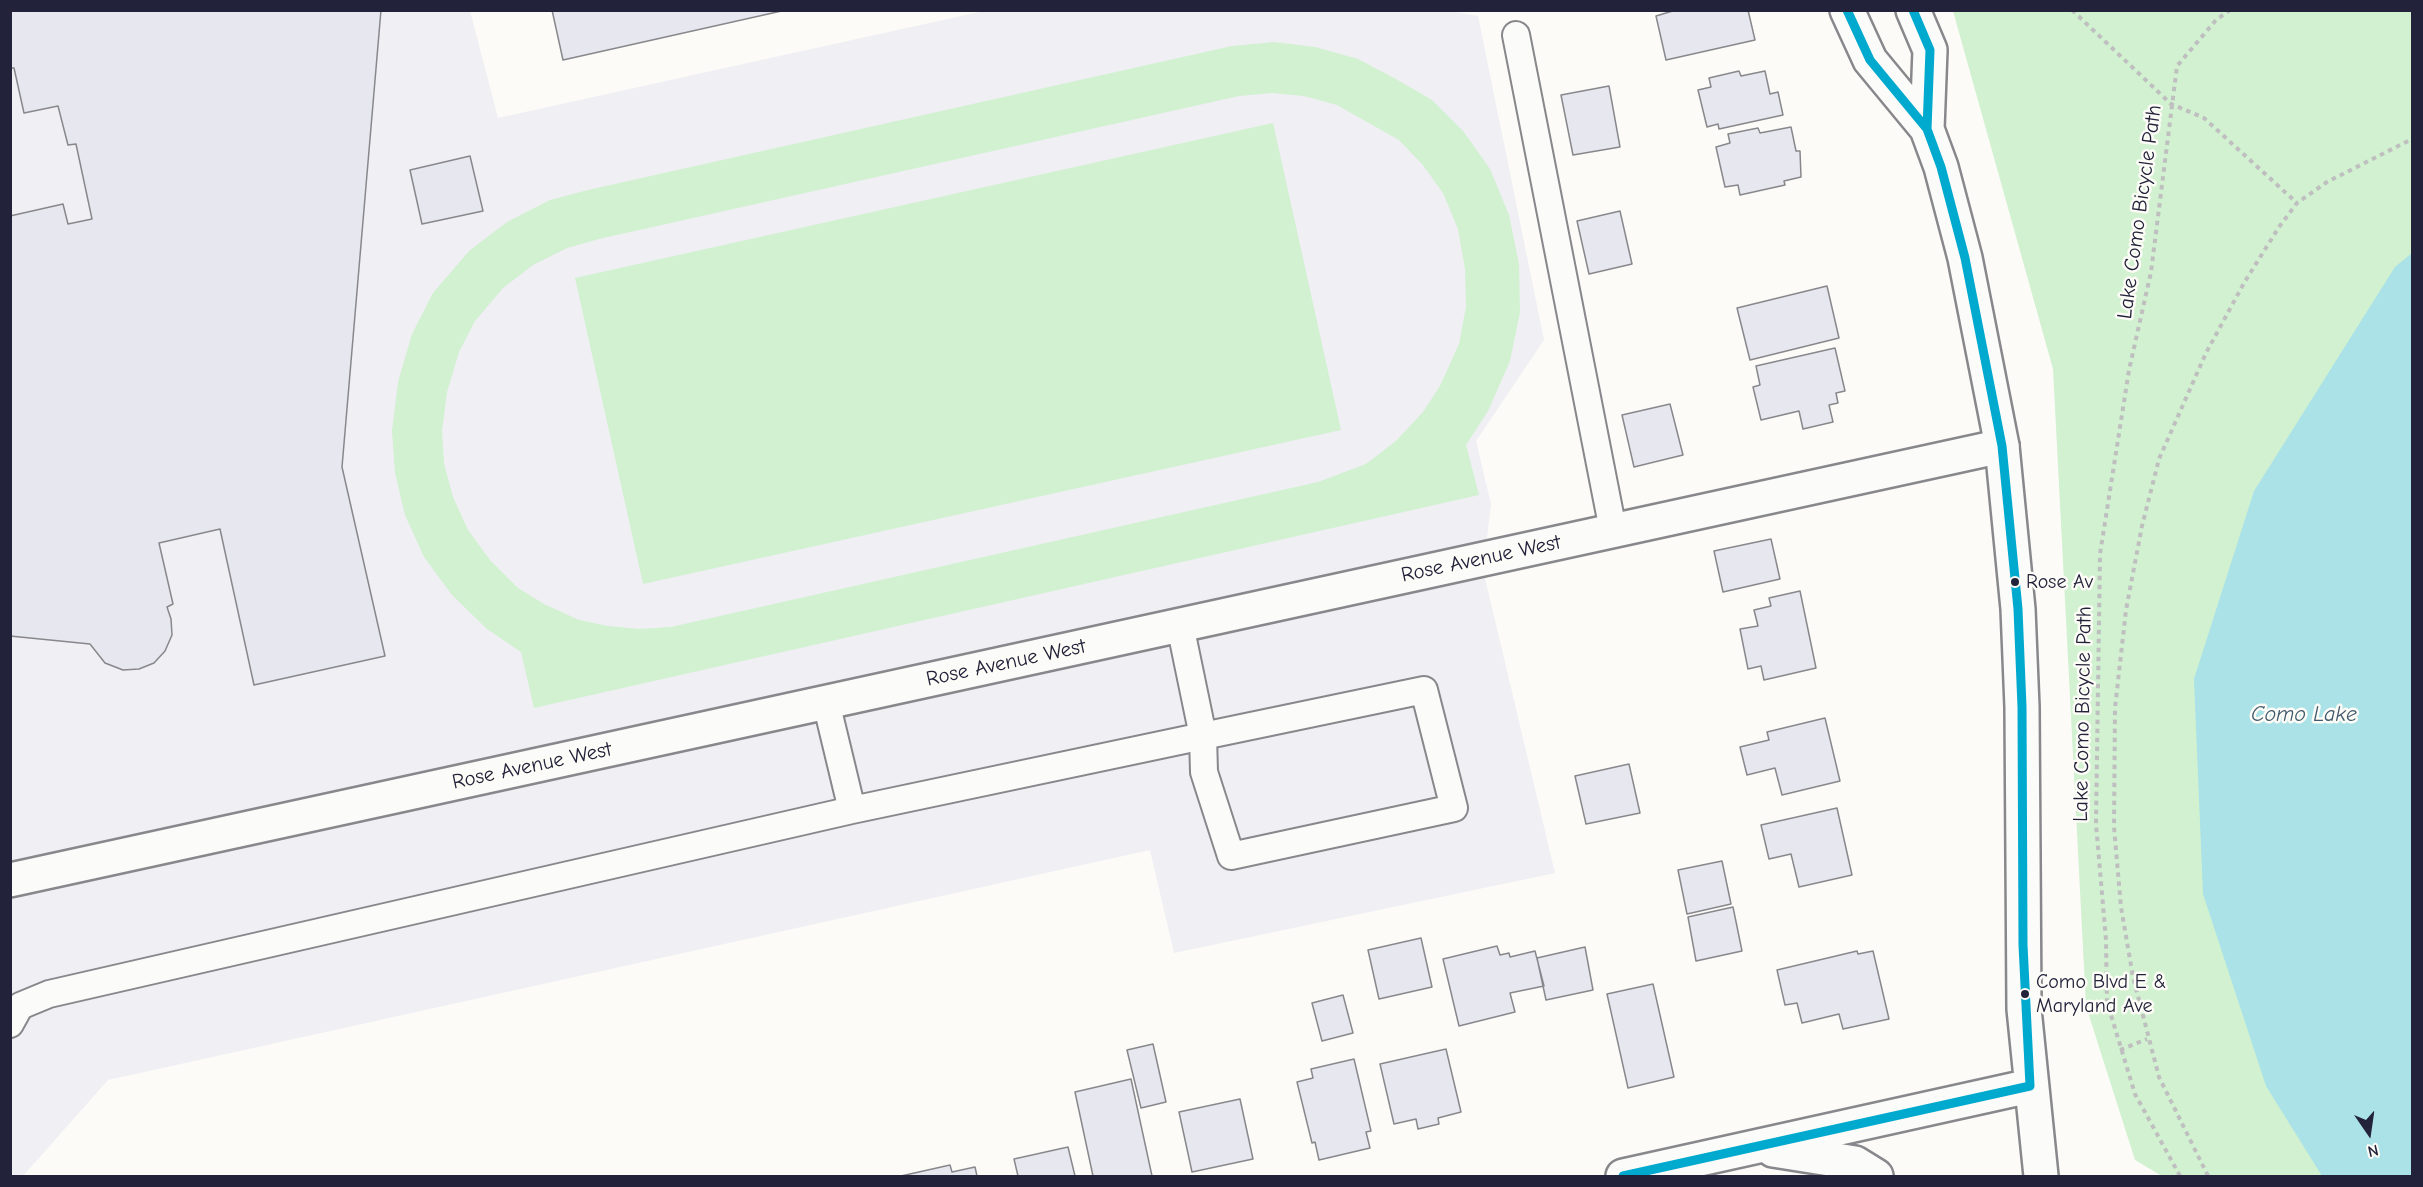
<!DOCTYPE html>
<style>
body{margin:0}
#map{position:relative;width:2423px;height:1187px;overflow:hidden;background:#fcfbf8;font-family:"Comic Neue",sans-serif}
canvas{display:block}
.frame{position:absolute;inset:0;border:12px solid #22223b;pointer-events:none}
.north{position:absolute;left:2339px;top:1103px;width:60px;height:60px;-webkit-text-stroke:4px #fdfcf7;paint-order:stroke;rotate:167deg;font-size:16px;font-weight:700;line-height:24px;text-align:center;color:#22223b}
.north::after{content:'';display:block;margin:auto;width:21px;height:27px;background:#22223b;clip-path:polygon(50% 0,100% 100%,50% 72%,0 100%)}
</style>
<div id="map">
<canvas width="2423" height="1187"></canvas>
<div class="frame"></div>
<div class="north">N</div>
</div>
<script>
const ctx = document.querySelector('canvas').getContext('2d');
ctx.lineJoin = 'round';
function paint(path, color) { ctx.fillStyle = color; ctx.fill(path, 'evenodd'); }
const shape = rows => new Path2D(rows.map(r => 'M' + r).join(''));
function strokePath(path, color, width, dash) { ctx.strokeStyle = color; ctx.lineWidth = width; ctx.lineCap = dash ? 'butt' : 'round'; ctx.setLineDash(dash || []); ctx.stroke(path); }
function drawText(font, color, halo, rows, align = 'center') {
  ctx.font = font + ' "Comic Neue",sans-serif'; ctx.lineWidth = 5; ctx.setLineDash([]); ctx.textBaseline = 'middle'; ctx.strokeStyle = halo; ctx.fillStyle = color; for (const [text, x, y, turn = 0] of rows) {
    ctx.save(); ctx.translate(x, y); ctx.rotate((+turn || 0) * Math.PI / 180); ctx.textAlign = isNaN(turn) ? turn : align; if (halo) ctx.strokeText(text, 0, 0); ctx.fillText(text, 0, 0); ctx.restore();
  }
}
paint(shape([
 [1443,10,1478,16,1544,340,1476,441,1491,504,1483,570,1555,873,1174,953,1150,850,108,1080,23,1176,11,1176,10,11,470,11,498,118,984,11]
]), '#efeff4');
paint(shape([
 [1953,11,2412,11,2412,1176,2162,1176,2135,1160,2086,1006,2053,369],
 [1274,42,1315,47,1358,59,1396,79,1432,100,1463,131,1490,169,1509,215,1519,264,1520,312,1510,361,1488,411,1466,445,1479,495,534,708,521,652,487,629,452,595,424,557,405,515,395,473,392,431,398,382,412,334,433,293,469,251,507,222,550,200,588,190,1232,46],
 [1272,93,1304,96,1337,105,1399,140,1422,164,1443,193,1458,229,1465,269,1466,307,1459,344,1440,386,1423,412,1397,440,1366,464,1318,482,671,627,640,629,608,626,579,620,544,604,518,588,490,560,468,530,453,497,444,464,442,431,447,392,459,352,475,321,503,288,533,265,567,248,599,239,1239,96],
 [1273,123,1341,430,643,584,575,278]
]), '#d1f1d0');
paint(shape([
 [2412,253,2412,1176,2322,1176,2266,1086,2203,894,2194,679,2254,491,2395,267]
]), '#aae2e8');
const building = shape([
 [10,10,381,10,342,467,385,656,254,685,220,529,159,543,173,604,167,607,171,619,172,635,165,651,154,663,139,669,123,670,105,663,90,644,10,636,10,216,63,204,68,224,92,219,76,144,68,145,58,106,24,113,14,68,10,68,10,10],
 [552,10,786,10,563,60,552,10],
 [1676,10,1748,10,1755,40,1666,60,1656,16,1676,10],
 [1739,71,1741,76,1765,71,1770,94,1778,92,1783,115,1719,129,1718,124,1707,127,1698,90,1711,87,1709,78,1739,71],
 [1609,86,1620,147,1573,155,1561,95,1609,86],
 [1791,127,1796,151,1800,151,1801,177,1784,181,1785,185,1740,195,1738,185,1725,187,1716,147,1730,143,1728,134,1758,128,1760,133,1791,127],
 [470,156,483,211,422,224,410,170,470,156],
 [1620,211,1632,264,1589,274,1577,221,1620,211],
 [1827,286,1839,338,1750,360,1737,308,1827,286],
 [1835,348,1845,391,1836,393,1838,403,1829,405,1833,422,1803,429,1799,411,1761,420,1753,387,1760,385,1756,366,1835,348],
 [1670,404,1683,455,1634,467,1622,415,1670,404],
 [1771,539,1780,579,1723,592,1714,551,1771,539],
 [1800,591,1816,668,1764,680,1761,666,1748,669,1740,629,1758,626,1754,610,1771,606,1769,598,1800,591],
 [1825,718,1840,781,1782,795,1775,768,1747,775,1740,747,1769,740,1767,732,1825,718],
 [1629,764,1640,813,1586,824,1575,776,1629,764],
 [1837,808,1852,875,1799,887,1791,854,1769,859,1761,825,1837,808],
 [1722,861,1731,904,1687,914,1678,870,1722,861],
 [1733,907,1742,951,1696,961,1688,917,1733,907],
 [1421,938,1432,987,1379,999,1368,950,1421,938],
 [1497,946,1500,955,1509,953,1510,957,1535,951,1544,986,1510,993,1515,1012,1459,1026,1443,959,1497,946],
 [1585,947,1593,990,1546,1000,1537,958,1585,947],
 [1857,951,1858,954,1873,951,1889,1019,1843,1029,1839,1014,1802,1023,1797,1003,1785,1005,1777,970,1857,951],
 [1653,984,1674,1077,1628,1088,1607,994,1653,984],
 [1343,995,1353,1033,1322,1041,1312,1003,1343,995],
 [1153,1044,1166,1102,1141,1108,1127,1050,1153,1044],
 [1446,1049,1461,1112,1438,1118,1439,1124,1418,1129,1416,1119,1394,1124,1380,1064,1446,1049],
 [1354,1059,1371,1131,1366,1132,1370,1148,1319,1160,1315,1142,1312,1143,1297,1082,1313,1078,1311,1069,1354,1059],
 [1131,1079,1152,1176,1093,1176,1075,1092,1131,1079],
 [1240,1099,1253,1159,1192,1172,1179,1112,1240,1099],
 [1068,1147,1075,1176,1018,1176,1014,1159,1068,1147],
 [950,1165,952,1172,975,1167,977,1176,901,1176,950,1165]
]);
paint(building, '#e6e7ef');
strokePath(building, '#88888c', 1.5);
const lane = shape([
 [1516,35,1613,530],
 [826,702,852,810],
 [10,1024,20,1006,49,994,852,810,1203,736,1424,690,1454,808,1231,856,1204,772,1203,736,1180,625]
]);
const street = shape([
 [10,880,2002,446]
]);
const secondary = shape([
 [1847,10,1870,60,1927,129,1941,167,1965,258,2002,446,2018,609,2022,707,2024,1009,2041,1176],
 [1913,10,1930,50,1927,129],
 [1773,1150,1855,1163,1876,1176],
 [1623,1176,2030,1086]
]);
strokePath(lane, '#88888c', 30);
strokePath(street, '#88888c', 38);
strokePath(secondary, '#88888c', 38);
strokePath(shape([
 [2072,10,2171,104,2204,118,2297,203],
 [2120,1050,2147,1039],
 [2180,1176,2135,1094,2107,1002,2106,940,2096,824,2100,554,2129,370,2151,272,2177,66,2216,20,2230,10],
 [2208,1176,2159,1077,2133,977,2121,907,2114,827,2115,708,2126,610,2142,526,2159,459,2206,353,2244,283,2279,227,2297,203,2327,182,2412,139]
]), '#bfbfc0', 4, [4.5, 4.5]);
strokePath(lane, '#fbfbf9', 26);
strokePath(street, '#fbfbf9', 33);
strokePath(secondary, '#fbfbf9', 33);
strokePath(shape([
 [1847,10,1870,60,1927,129,1941,167,1965,258,2002,446,2018,609,2022,707,2023,945,2030,1086],
 [1913,10,1930,50,1927,129,1934,148],
 [1623,1176,2030,1086]
]), '#00a9ce', 9);
for (const [x, y, r, color] of [
 [2015,582,5,"#22223b"],
 [2025,994,5,"#22223b"]
]) { const dot = new Path2D(); dot.arc(x, y, r, 0, 2 * Math.PI); ctx.fillStyle = color; ctx.fill(dot); strokePath(dot, '#fdfcf7', 2); }
drawText('20px', '#22223b', '#fdfcf7', [
 ["Rose Av",2026,582],
 ["Como Blvd E &",2036,982],
 ["Maryland Ave",2036,1006]
], 'left');
drawText('21px', '#22223b', '#fdfcf7', [
 ["Lake Como Bicycle Path",2140,212,-82],
 ["Rose Avenue West",1481,559,-12],
 ["Rose Avenue West",1006,663,-12],
 ["Lake Como Bicycle Path",2083,714,-89],
 ["Rose Avenue West",532,766,-12]
]);
drawText('italic 22px', '#40596d', '#fdfcf7', [
 ["Como Lake",2304,715]
]);
</script>
